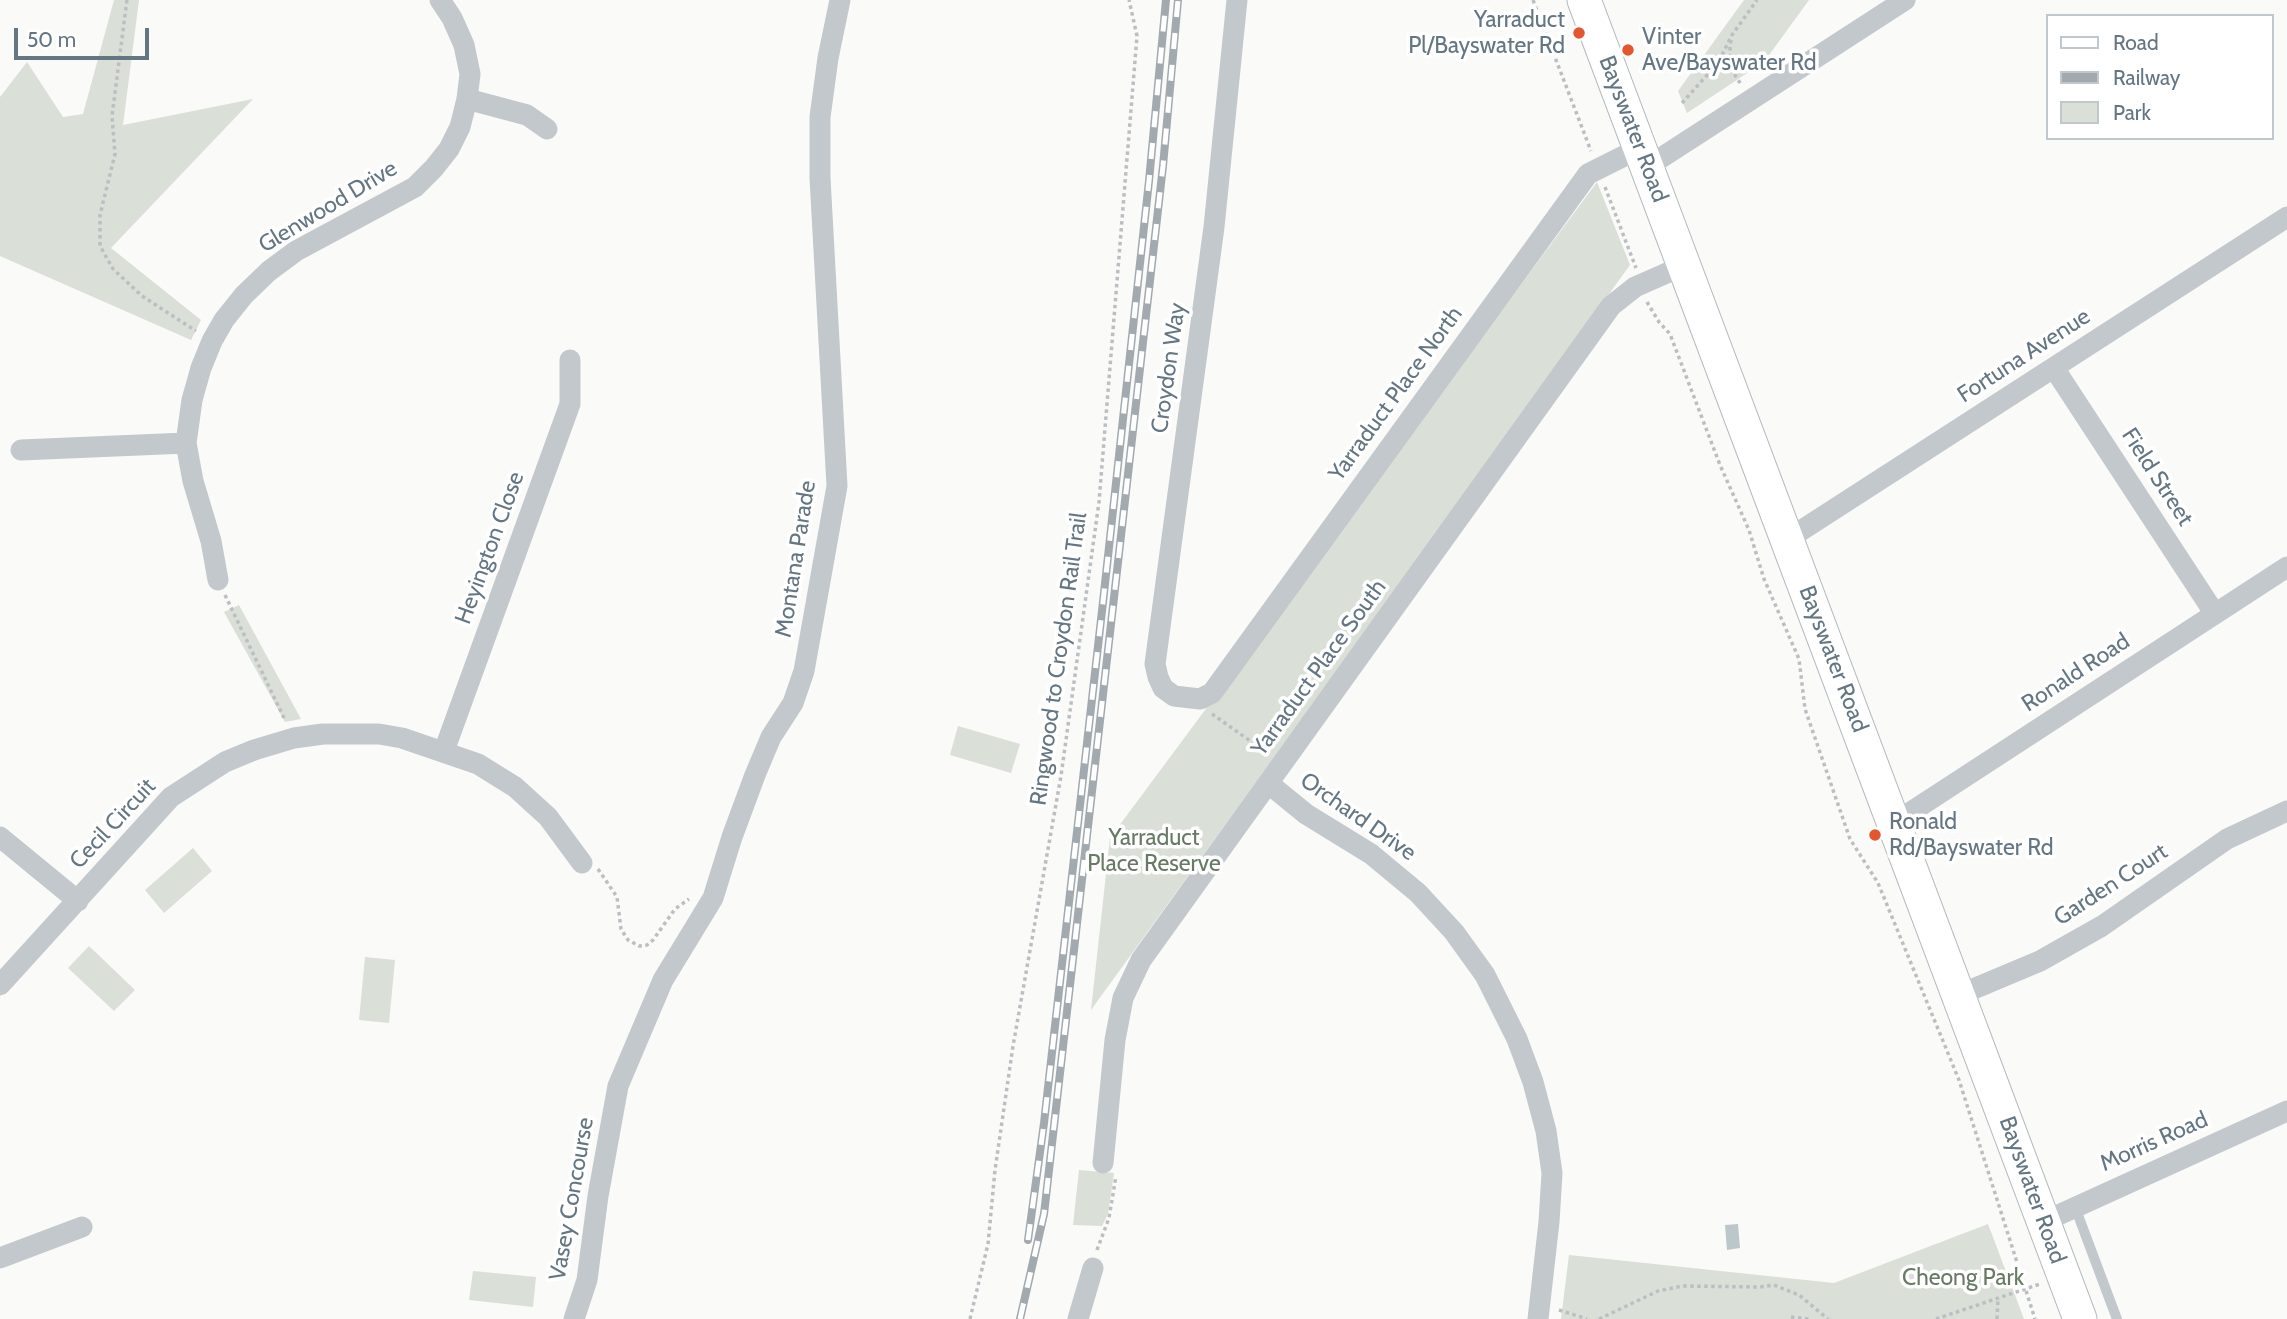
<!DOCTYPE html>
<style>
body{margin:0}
#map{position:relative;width:2287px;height:1319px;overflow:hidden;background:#fafaf8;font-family:Cabin,sans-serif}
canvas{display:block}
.legend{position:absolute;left:2046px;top:14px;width:228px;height:126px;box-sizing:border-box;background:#fff;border:2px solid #c1c8cd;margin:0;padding:9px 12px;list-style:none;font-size:21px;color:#657683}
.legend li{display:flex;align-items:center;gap:14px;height:35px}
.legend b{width:35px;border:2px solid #c1c8cd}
.scale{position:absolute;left:14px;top:28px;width:135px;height:32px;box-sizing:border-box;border:4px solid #657683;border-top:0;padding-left:9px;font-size:21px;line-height:24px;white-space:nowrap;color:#657683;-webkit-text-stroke:5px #fff;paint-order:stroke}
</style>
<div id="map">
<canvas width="2287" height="1319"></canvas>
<ul class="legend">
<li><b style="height:9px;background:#fff"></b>Road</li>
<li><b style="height:9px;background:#a2aab0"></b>Railway</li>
<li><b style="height:19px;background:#dadfd7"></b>Park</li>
</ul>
<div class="scale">50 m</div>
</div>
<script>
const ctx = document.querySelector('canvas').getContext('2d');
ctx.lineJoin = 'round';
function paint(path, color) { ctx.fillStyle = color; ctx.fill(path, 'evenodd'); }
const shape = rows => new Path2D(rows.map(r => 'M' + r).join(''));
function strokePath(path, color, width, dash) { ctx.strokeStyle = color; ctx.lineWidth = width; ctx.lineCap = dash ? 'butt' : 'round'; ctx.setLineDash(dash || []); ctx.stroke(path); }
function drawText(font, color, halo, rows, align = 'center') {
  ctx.font = font + ' Cabin,sans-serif'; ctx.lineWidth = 7; ctx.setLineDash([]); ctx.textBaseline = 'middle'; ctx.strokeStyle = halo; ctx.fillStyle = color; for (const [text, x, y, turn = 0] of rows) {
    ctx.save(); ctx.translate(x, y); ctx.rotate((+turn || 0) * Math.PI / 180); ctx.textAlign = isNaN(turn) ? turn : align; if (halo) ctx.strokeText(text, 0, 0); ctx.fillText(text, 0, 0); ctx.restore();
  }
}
paint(shape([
 [114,0,139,0,123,125,253,99,111,248,201,320,191,340,0,256,0,97,27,62,63,117,83,114],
 [1744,0,1809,0,1764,62,1687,113,1678,91],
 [1597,182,1630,265,1091,1010,1110,838],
 [239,605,301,719,285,722,224,612],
 [958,726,1020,744,1011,773,950,755],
 [193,848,212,871,164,913,145,890],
 [89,946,135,990,114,1011,68,968],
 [365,957,395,960,389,1023,359,1020],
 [1079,1170,1114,1173,1108,1214,1102,1226,1073,1225],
 [1988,1224,2024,1319,1561,1319,1569,1255,1834,1283],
 [473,1271,536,1277,533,1307,469,1300]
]), '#dadfd7');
paint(shape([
 [1738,1224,1740,1248,1727,1250,1725,1225]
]), '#bbc7cb');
const primary = shape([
 [1584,0,2080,1319]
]);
strokePath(primary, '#b5babe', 35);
strokePath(shape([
 [127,0,112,116,115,154,100,215,100,246,113,269,142,296,196,331],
 [1533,0,1591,151],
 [1731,40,1730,48,1733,72,1742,86],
 [1682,103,1718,63,1732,35,1757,0],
 [1605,187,1636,268],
 [1647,302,1659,322,1670,334,1720,465,1749,530,1764,579,1799,659,1805,709,1850,839,1878,883,1959,1080,2035,1319],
 [225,595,285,720],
 [1212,714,1269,754],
 [598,869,617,897,621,929,628,940,639,946,647,945,653,940,675,909,689,899],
 [1097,1250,1109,1218,1116,1176],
 [1559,1310,1587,1319],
 [1791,1317,1809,1319],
 [970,1319,988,1244,995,1170,1013,1046,1061,776,1099,502,1137,36,1129,0],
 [1599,1319,1658,1291,1683,1286,1760,1287,1774,1285,1799,1295,1828,1319],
 [1936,1319,2040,1284],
 [1997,1319,1998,1300]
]), '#bbbfc2', 3.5, [3.5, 3.5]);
strokePath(shape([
 [2075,1207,2117,1319]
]), '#c3c8cc', 10);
strokePath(shape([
 [1237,0,1214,227,1155,664,1158,677,1163,688,1174,696,1200,699,1212,693,1588,174,1640,148],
 [467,99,527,115,547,129],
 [1647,167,1905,0],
 [2054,368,2215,614],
 [21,450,186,443],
 [1788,539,2287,217],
 [218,580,211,541,193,481,186,443,192,400,201,368,212,341,224,320,244,295,269,271,296,251,415,187,434,168,449,149,460,127,467,99,470,74,464,45,452,18,440,0],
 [444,751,570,404,570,360],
 [1268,783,1306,814,1371,854,1418,893,1454,932,1485,975,1517,1039,1533,1082,1546,1131,1552,1173,1549,1222,1538,1319],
 [1894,823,2287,567],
 [0,837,78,901],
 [0,985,171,797,225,762,254,750,294,738,323,734,379,734,402,738,478,764,515,787,548,817,582,863],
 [1959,995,2040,961,2102,926,2227,839,2287,811],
 [1103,1163,1115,1040,1123,998,1141,960,1611,306,1635,287,1685,265],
 [2043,1222,2287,1111],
 [0,1258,82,1227],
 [574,1319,587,1280,598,1196,618,1086,663,980,713,898,732,837,755,775,771,737,793,703,804,671,837,486,820,178,820,117,828,58,840,0],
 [1078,1319,1093,1268]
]), '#c3c8cc', 21);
strokePath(primary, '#fff', 33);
const rail = shape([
 [1028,1240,1044,1123,1103,602,1149,181,1166,0],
 [1020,1319,1044,1214,1163,166,1178,0]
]);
strokePath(rail, '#a2aab0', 8);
strokePath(rail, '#fff', 5, [16]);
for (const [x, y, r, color] of [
 [1579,33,7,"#e4572e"],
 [1628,50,7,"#e4572e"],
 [1875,835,7,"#e4572e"]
]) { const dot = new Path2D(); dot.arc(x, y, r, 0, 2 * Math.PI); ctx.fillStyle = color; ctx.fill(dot); strokePath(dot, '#fff', 2.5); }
drawText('23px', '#657683', '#fff', [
 ["Yarraduct",1565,20,"right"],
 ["Pl/Bayswater Rd",1565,46,"right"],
 ["Vinter",1642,37],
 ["Ave/Bayswater Rd",1642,63],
 ["Ronald",1889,822],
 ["Rd/Bayswater Rd",1889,848]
], 'left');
drawText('23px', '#657683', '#fff', [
 ["Bayswater Road",1633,129,69],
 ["Glenwood Drive",328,207,-31],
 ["Fortuna Avenue",2024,356,-33],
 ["Croydon Way",1169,368,-82],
 ["Yarraduct Place North",1396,394,-54],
 ["Field Street",2157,477,57],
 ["Heyington Close",490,548,-70],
 ["Montana Parade",796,559,-81],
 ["Ringwood to Croydon Rail Trail",1059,659,-82],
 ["Bayswater Road",1833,659,69],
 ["Yarraduct Place South",1319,668,-54],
 ["Ronald Road",2076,673,-33],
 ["Orchard Drive",1358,817,35],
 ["Cecil Circuit",113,824,-47],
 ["Garden Court",2111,885,-33],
 ["Morris Road",2154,1142,-24],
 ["Bayswater Road",2032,1190,70],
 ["Vasey Concourse",572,1199,-80]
]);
drawText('23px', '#687a64', '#fff', [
 ["Yarraduct",1154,838],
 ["Place Reserve",1154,864],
 ["Cheong Park",1963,1278]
]);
</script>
